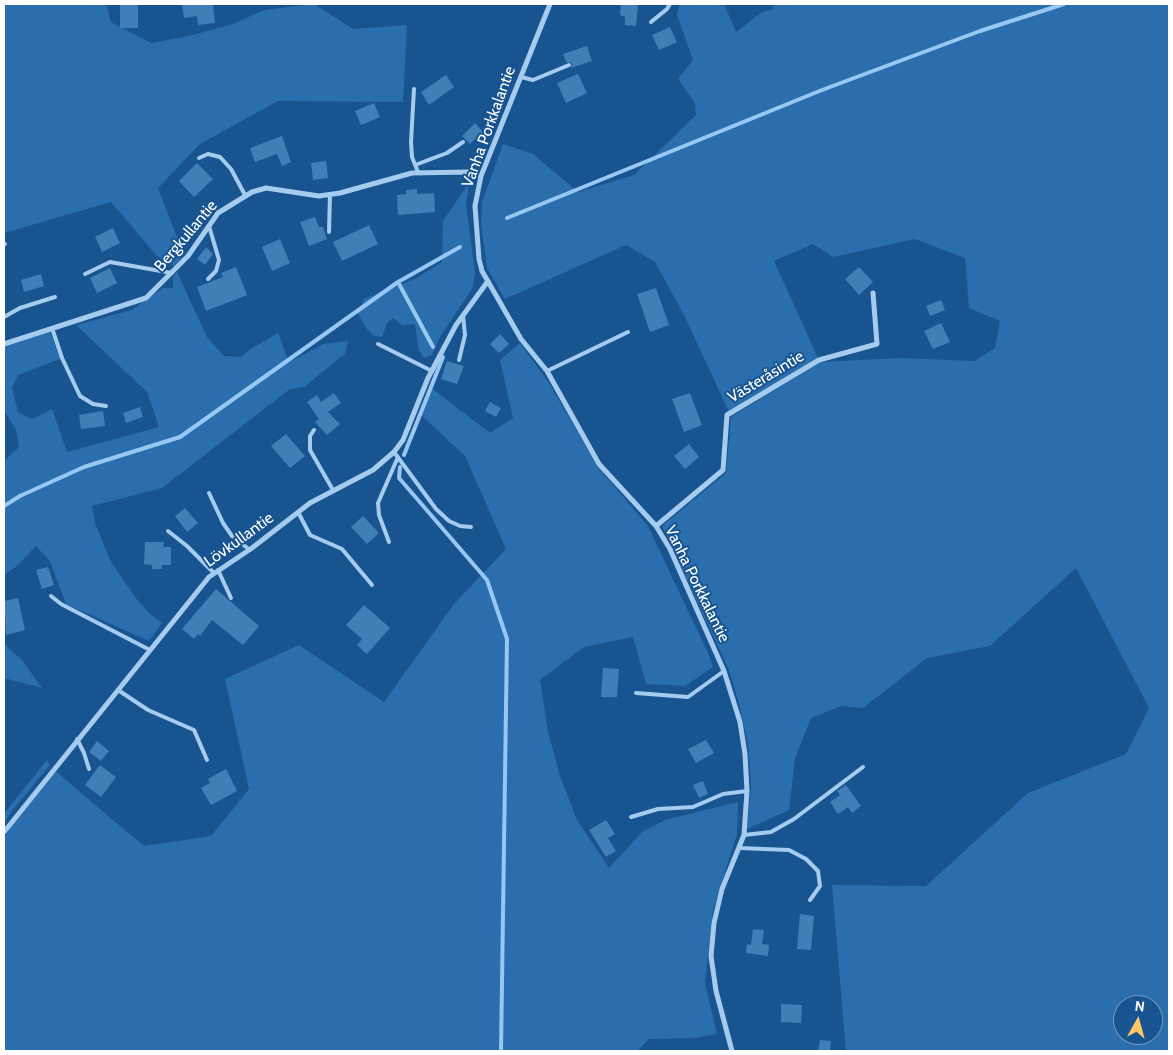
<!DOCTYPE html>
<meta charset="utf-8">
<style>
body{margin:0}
#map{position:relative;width:1173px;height:1055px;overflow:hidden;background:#185490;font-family:Cabin,sans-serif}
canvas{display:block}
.frame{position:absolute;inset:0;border:5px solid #fff;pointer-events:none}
.north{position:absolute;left:1113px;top:995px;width:50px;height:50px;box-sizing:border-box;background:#185490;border:1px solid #7498bc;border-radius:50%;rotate:7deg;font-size:14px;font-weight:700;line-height:20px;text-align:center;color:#fff}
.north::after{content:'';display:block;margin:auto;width:18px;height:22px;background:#ffc864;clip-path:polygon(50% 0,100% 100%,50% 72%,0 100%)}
</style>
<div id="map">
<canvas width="1173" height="1055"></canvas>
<div class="frame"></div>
<div class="north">N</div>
</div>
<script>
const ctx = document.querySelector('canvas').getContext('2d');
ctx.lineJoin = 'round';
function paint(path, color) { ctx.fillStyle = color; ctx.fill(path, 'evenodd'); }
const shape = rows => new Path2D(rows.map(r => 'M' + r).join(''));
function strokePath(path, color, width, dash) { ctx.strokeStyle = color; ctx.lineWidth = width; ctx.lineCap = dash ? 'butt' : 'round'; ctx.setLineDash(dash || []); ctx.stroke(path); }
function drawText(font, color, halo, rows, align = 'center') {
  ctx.font = font + ' Cabin,sans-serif'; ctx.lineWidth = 4; ctx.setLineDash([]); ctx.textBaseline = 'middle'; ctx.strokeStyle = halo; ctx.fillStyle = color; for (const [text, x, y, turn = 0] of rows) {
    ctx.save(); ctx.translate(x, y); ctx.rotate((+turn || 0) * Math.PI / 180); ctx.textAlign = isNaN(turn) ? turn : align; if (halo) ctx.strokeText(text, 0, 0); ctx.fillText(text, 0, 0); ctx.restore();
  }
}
paint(shape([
 [4,4,106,4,111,22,151,43,189,36,233,24,264,10,314,4,353,29,407,25,403,102,278,101,200,144,158,188,184,255,174,266,157,256,111,202,4,233],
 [679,4,724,4,736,32,762,12,773,9,774,4,1169,4,1169,1051,846,1051,832,885,926,886,1028,793,1126,754,1149,708,1076,568,990,646,927,658,863,708,842,706,811,718,795,758,789,810,747,829,751,786,748,743,738,700,729,670,662,526,726,473,731,417,820,362,900,358,974,361,995,348,1000,321,969,308,965,258,915,239,833,257,813,244,774,261,818,358,729,412,685,317,655,262,626,245,505,299,487,268,481,224,482,202,503,144,533,154,578,192,634,175,696,115,695,103,678,79,693,60,677,15],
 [1123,1005,1153,1005,1153,1035,1123,1035],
 [469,183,466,204,475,274,472,289,440,337,432,355,425,358,422,356,418,347,415,324,402,325,393,318,387,323,382,337,374,336,366,328,358,314,364,299,415,279,442,262,443,221],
 [177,272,207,337,224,356,241,357,249,350,278,333,289,362,324,344,348,341,345,354,304,387,290,389,162,488,92,506,95,523,111,562,135,597,150,614,162,623,149,641,66,604,50,561,36,546,17,566,4,575,4,461,19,447,16,430,4,410,4,346,50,332,60,359,18,375,12,388,18,412,32,419,52,409,67,452,159,427,147,392,76,325,132,310,163,288,173,288,173,277],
 [520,343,549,383,597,466,648,526,708,653,713,667,685,686,646,684,633,637,584,647,540,680,548,732,560,776,577,820,609,868,642,832,665,820,738,802,737,834,713,910,705,983,717,1034,696,1038,649,1039,637,1051,4,1051,4,838,12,825,54,770,144,846,211,836,249,789,225,679,299,645,384,702,454,604,506,549,465,456,420,414,430,387,490,433,513,418,500,360],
 [4,644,22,660,42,688,4,678],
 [47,760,50,765,11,812,4,824,4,816,6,811]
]), '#2a6eae');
strokePath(shape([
 [507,218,822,90,980,31,1064,4],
 [433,347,398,282,460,247],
 [404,455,443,357],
 [400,467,399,478,487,580,507,639,501,1051],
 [4,506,20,496,84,467,180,437,398,282]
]), '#98c7f2', 4);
paint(shape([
 [120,4,138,4,138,28,120,28],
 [182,4,213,4,215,23,198,25,197,16,184,18],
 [621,4,638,4,636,26,625,25,625,17,620,15],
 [670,27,677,42,659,50,652,35],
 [587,46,592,61,571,68,572,63,566,62,563,54],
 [578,74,587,93,566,103,557,83],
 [446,75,454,87,429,105,421,92],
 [374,103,380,117,361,125,355,111],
 [475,123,483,132,470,144,462,136],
 [282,136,291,162,282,166,277,154,255,162,250,148],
 [326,161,328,178,313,180,311,163],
 [197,163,213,179,194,197,179,181],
 [417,189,417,194,434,193,435,212,398,215,397,195,406,194,406,190],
 [315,217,319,227,323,227,327,239,309,246,300,222],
 [369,225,378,244,342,261,333,242],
 [113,228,120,243,102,252,95,237],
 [280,239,290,263,272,271,262,247],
 [206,247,213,254,205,265,197,259],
 [236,267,247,295,206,311,197,287,223,277,221,273],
 [859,267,873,282,859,295,845,279],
 [110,268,117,283,97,293,90,278],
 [41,274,44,286,24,292,21,280],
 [656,288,669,325,650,332,637,294],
 [941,300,945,310,930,316,926,306],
 [941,323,950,342,933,349,924,331],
 [500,334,509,344,499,353,490,344],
 [447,361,464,366,457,384,441,379],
 [334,393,341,403,328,412,340,424,327,435,315,422,319,419,307,402,317,395,321,402],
 [690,393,702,425,684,432,672,399],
 [490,402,501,408,496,417,485,411],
 [140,407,143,417,126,423,123,413],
 [103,411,105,426,81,429,79,415],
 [286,434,305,456,290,468,271,446],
 [689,444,699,457,685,469,674,456],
 [185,508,198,523,187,532,175,516],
 [363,516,379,533,367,544,351,527],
 [145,542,164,542,163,547,171,547,171,565,162,565,162,569,152,569,152,565,144,564],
 [48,567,54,585,42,589,36,570],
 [216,589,259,626,243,645,212,620,200,636,198,634,194,639,182,629],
 [18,598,25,630,6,635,4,601],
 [364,605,390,628,367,654,357,645,362,639,346,625],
 [603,668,619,669,617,697,601,697],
 [706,740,714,753,696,763,688,749],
 [97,741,109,751,101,761,89,752],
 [100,765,116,777,101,797,85,785],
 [226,769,237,791,211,805,201,788,210,783,208,779],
 [703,781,708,794,699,798,693,785],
 [846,785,861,806,852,813,848,807,838,814,830,802,840,795,837,791],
 [606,820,615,834,608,838,616,851,606,857,589,830],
 [800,914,814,916,811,950,797,949],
 [753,929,764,930,762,944,769,945,768,956,746,953,747,944,751,945],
 [781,1004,802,1005,801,1023,781,1022],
 [820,1040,831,1041,830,1051,818,1051]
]), '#407eb8');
strokePath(shape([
 [651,22,667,9,670,4],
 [521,77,533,80,569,65],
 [414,89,411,142,412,157,418,172],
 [199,158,208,154,220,157,231,169,245,195],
 [415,165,447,153,463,142],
 [329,232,330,194],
 [4,244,5,244],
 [85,274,110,262,172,273],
 [208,279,216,271,219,260,209,226],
 [4,317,20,308,55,297],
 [52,328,62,358,80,396,93,404,106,406],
 [378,344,432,371],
 [459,360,465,335,463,315],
 [547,371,628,332],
 [314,430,310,436,310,450,333,490],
 [394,452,436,509,449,521,460,526,471,527],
 [209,493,223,523,232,536,250,550],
 [298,512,310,535,342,549,372,585],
 [168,531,187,546,214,573],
 [389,542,379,515,378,503,398,457],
 [218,570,231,598],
 [51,596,61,604,150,650],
 [118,690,148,710,194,730,207,760],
 [636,693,688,697,724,671],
 [77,739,84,753,89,769],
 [631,817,658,809,693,807,723,794,747,791],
 [744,835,771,832,794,819,863,767],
 [739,848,789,850,806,859,818,871,820,886,810,900]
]), '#a5ccef', 4);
strokePath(shape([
 [550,4,481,176,475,206,479,259,482,271,521,339,547,371,599,464,656,526,670,549,724,671,740,722,745,754,747,791,744,835,722,889,714,923,711,956,716,991,732,1051],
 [4,344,146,298,188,256,218,213,252,192,266,188,319,196,340,193,412,173,468,172,481,176],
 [656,526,723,470,727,415,819,360,877,344,873,293],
 [4,832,209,577,252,548,310,503,373,470,394,452,403,440,428,378,456,325,488,281]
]), '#a5ccef', 5);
drawText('16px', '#fff', '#185490', [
 ["Vanha Porkkalantie",489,127,-70],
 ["Bergkullantie",186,236,-50],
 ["Västeråsintie",766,377,-31],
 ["Lövkullantie",239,540,-36],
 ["Vanha Porkkalantie",697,584,64]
]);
</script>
